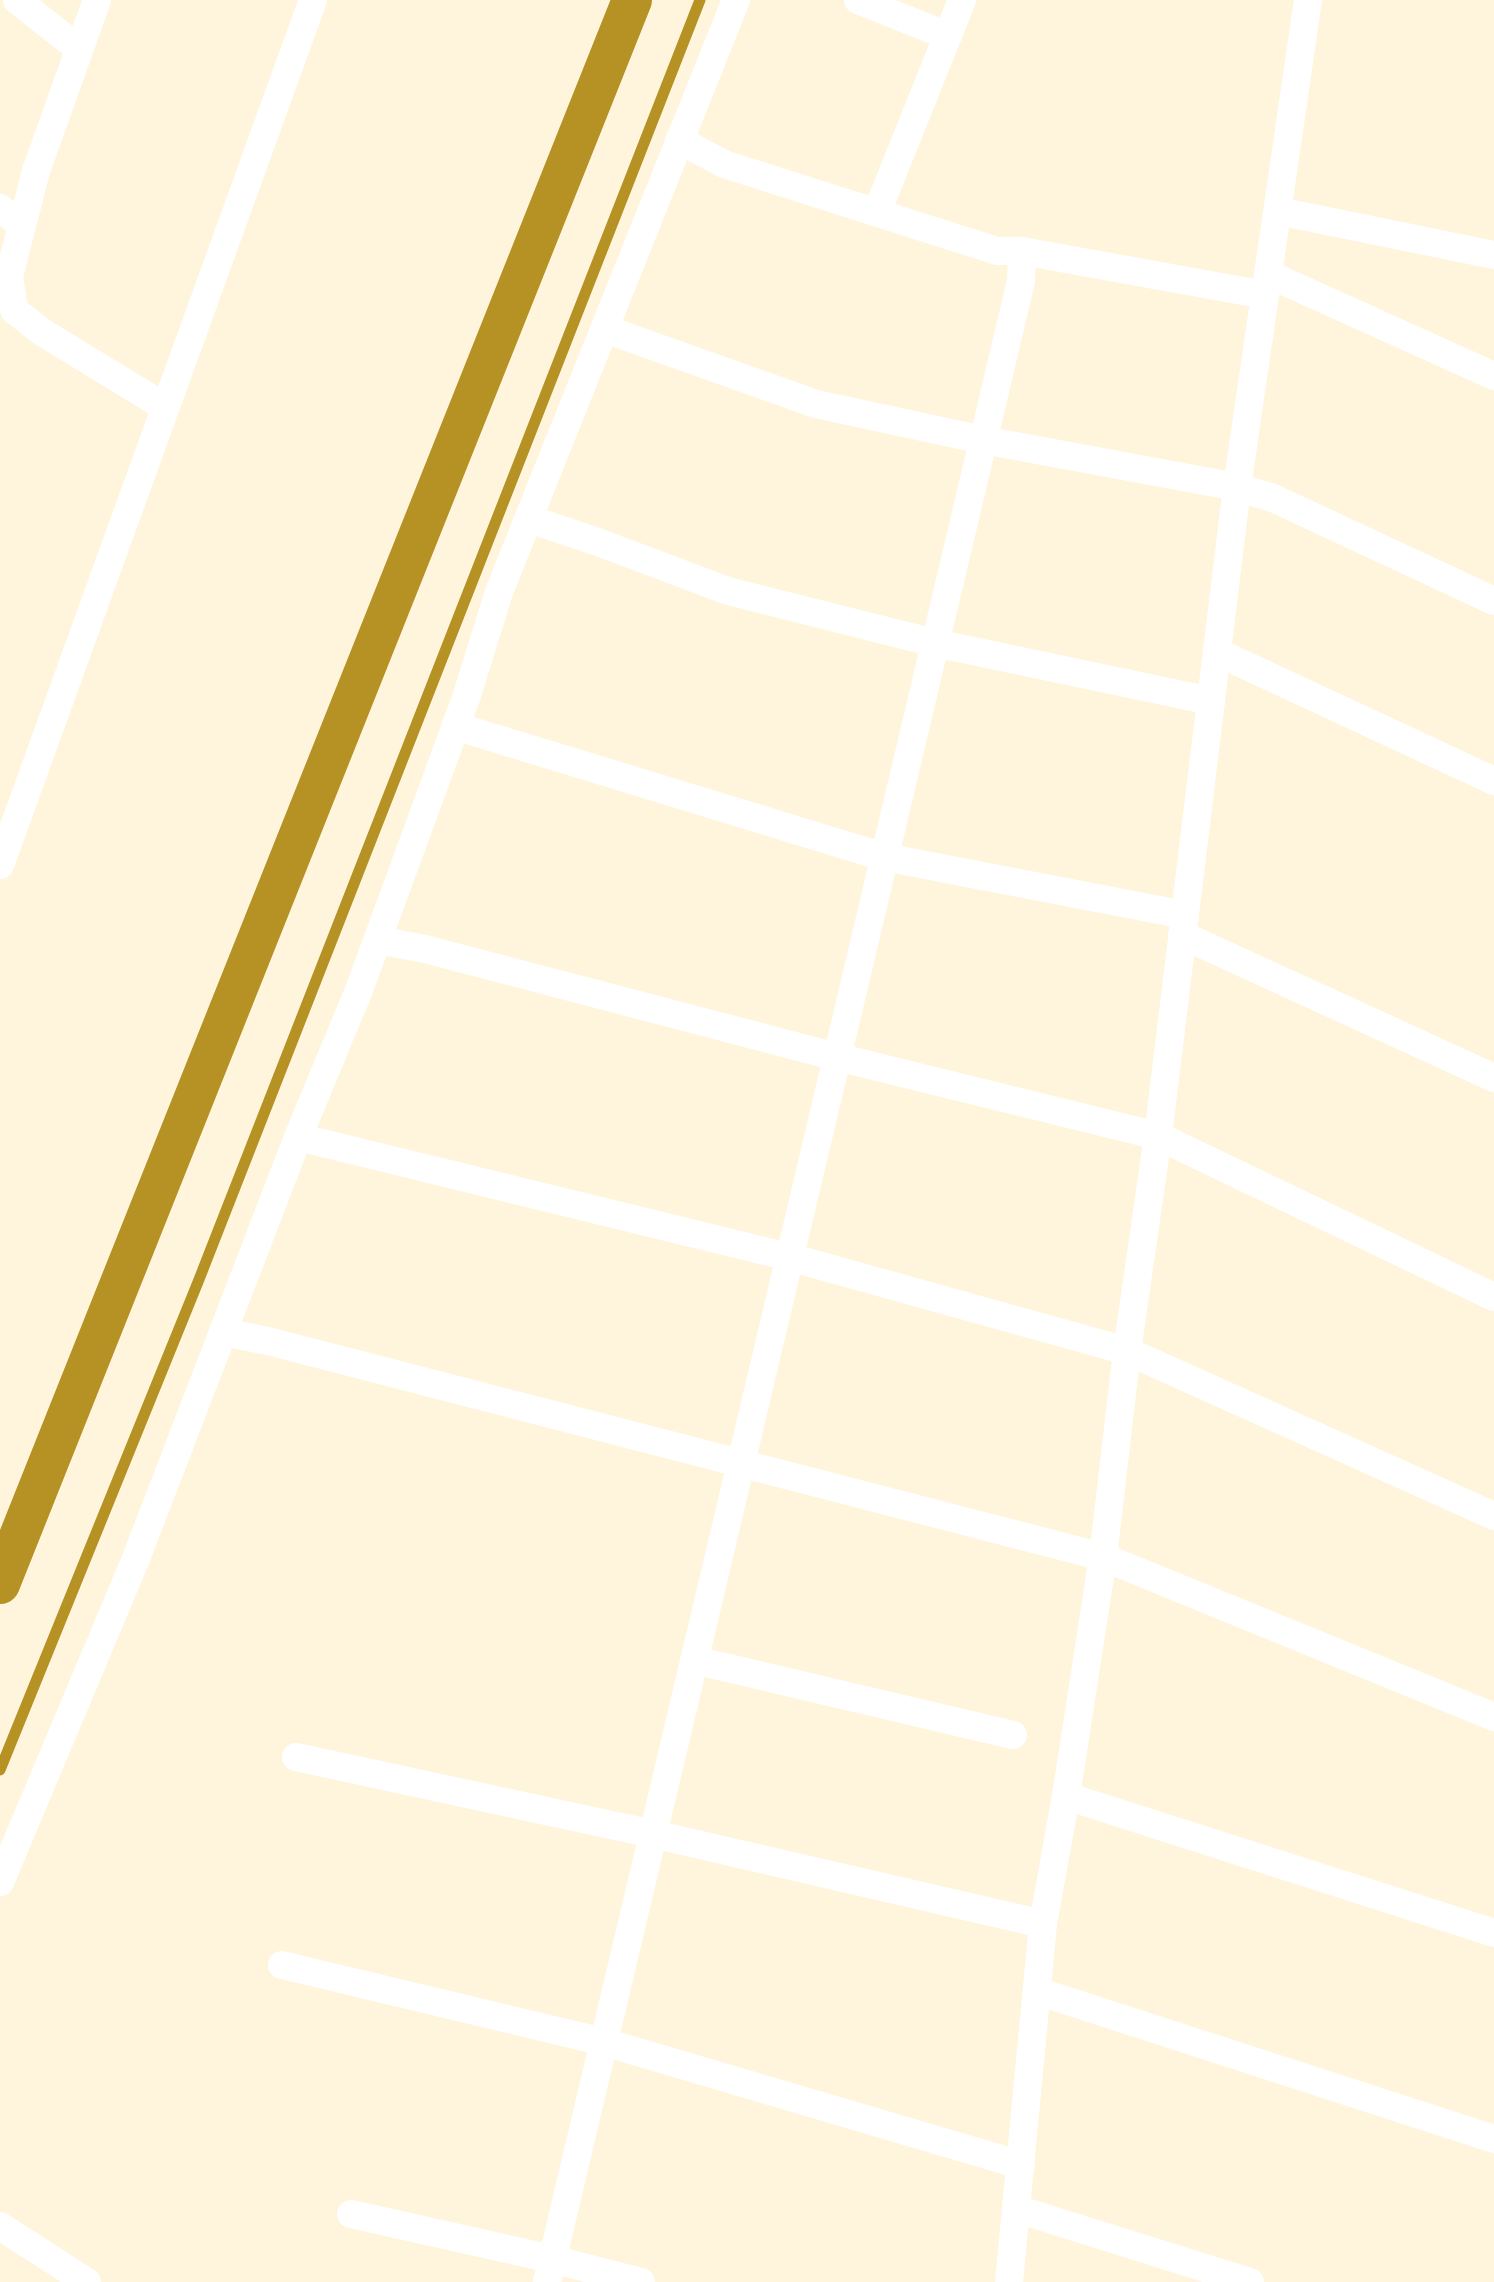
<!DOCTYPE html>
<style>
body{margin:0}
canvas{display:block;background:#fff5dc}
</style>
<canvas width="1494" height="2282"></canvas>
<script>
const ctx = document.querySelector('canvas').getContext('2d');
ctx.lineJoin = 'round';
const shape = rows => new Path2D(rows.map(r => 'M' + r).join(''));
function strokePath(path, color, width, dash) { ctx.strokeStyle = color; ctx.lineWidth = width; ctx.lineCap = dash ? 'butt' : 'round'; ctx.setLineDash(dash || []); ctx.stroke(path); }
strokePath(shape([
 [0,1770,198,1282,700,0]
]), '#b69124', 11);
strokePath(shape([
 [0,1584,632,0]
]), '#b69124', 40);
strokePath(shape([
 [17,0,79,49],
 [97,0,36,171,9,276,14,310,42,332,165,407],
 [858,0,948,36],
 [679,140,724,164,997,251,1022,251,1265,295],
 [0,208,22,225],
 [1278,211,1494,255],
 [877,212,962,0],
 [1268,274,1494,376],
 [605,329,816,404,983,440,1237,487,1273,498,1494,601],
 [529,519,595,541,728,591,935,643,1211,701],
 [1217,652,1494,781],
 [455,726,884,857,1185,915],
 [0,865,313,0],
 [1182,935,1494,1078],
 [378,940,425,949,837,1057,1158,1136,1494,1297],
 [298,1137,789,1257,1127,1351,1494,1516],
 [223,1332,268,1341,1103,1557,1494,1717],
 [694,1660,1013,1735],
 [296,1757,653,1834,1043,1924],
 [1066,1796,1494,1933],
 [0,1882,135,1561,298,1137,359,990,466,698,499,592,736,0],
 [282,1965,604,2042,1021,2165],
 [1037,1991,1494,2139],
 [1017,2209,1250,2282],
 [351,2214,552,2259,641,2282],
 [547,2282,1021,281,1022,251]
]), '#fff', 28);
strokePath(shape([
 [0,2226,87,2282],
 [1009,2282,1043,1924,1066,1796,1103,1557,1127,1351,1158,1136,1237,487,1308,0]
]), '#fff', 28);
</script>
